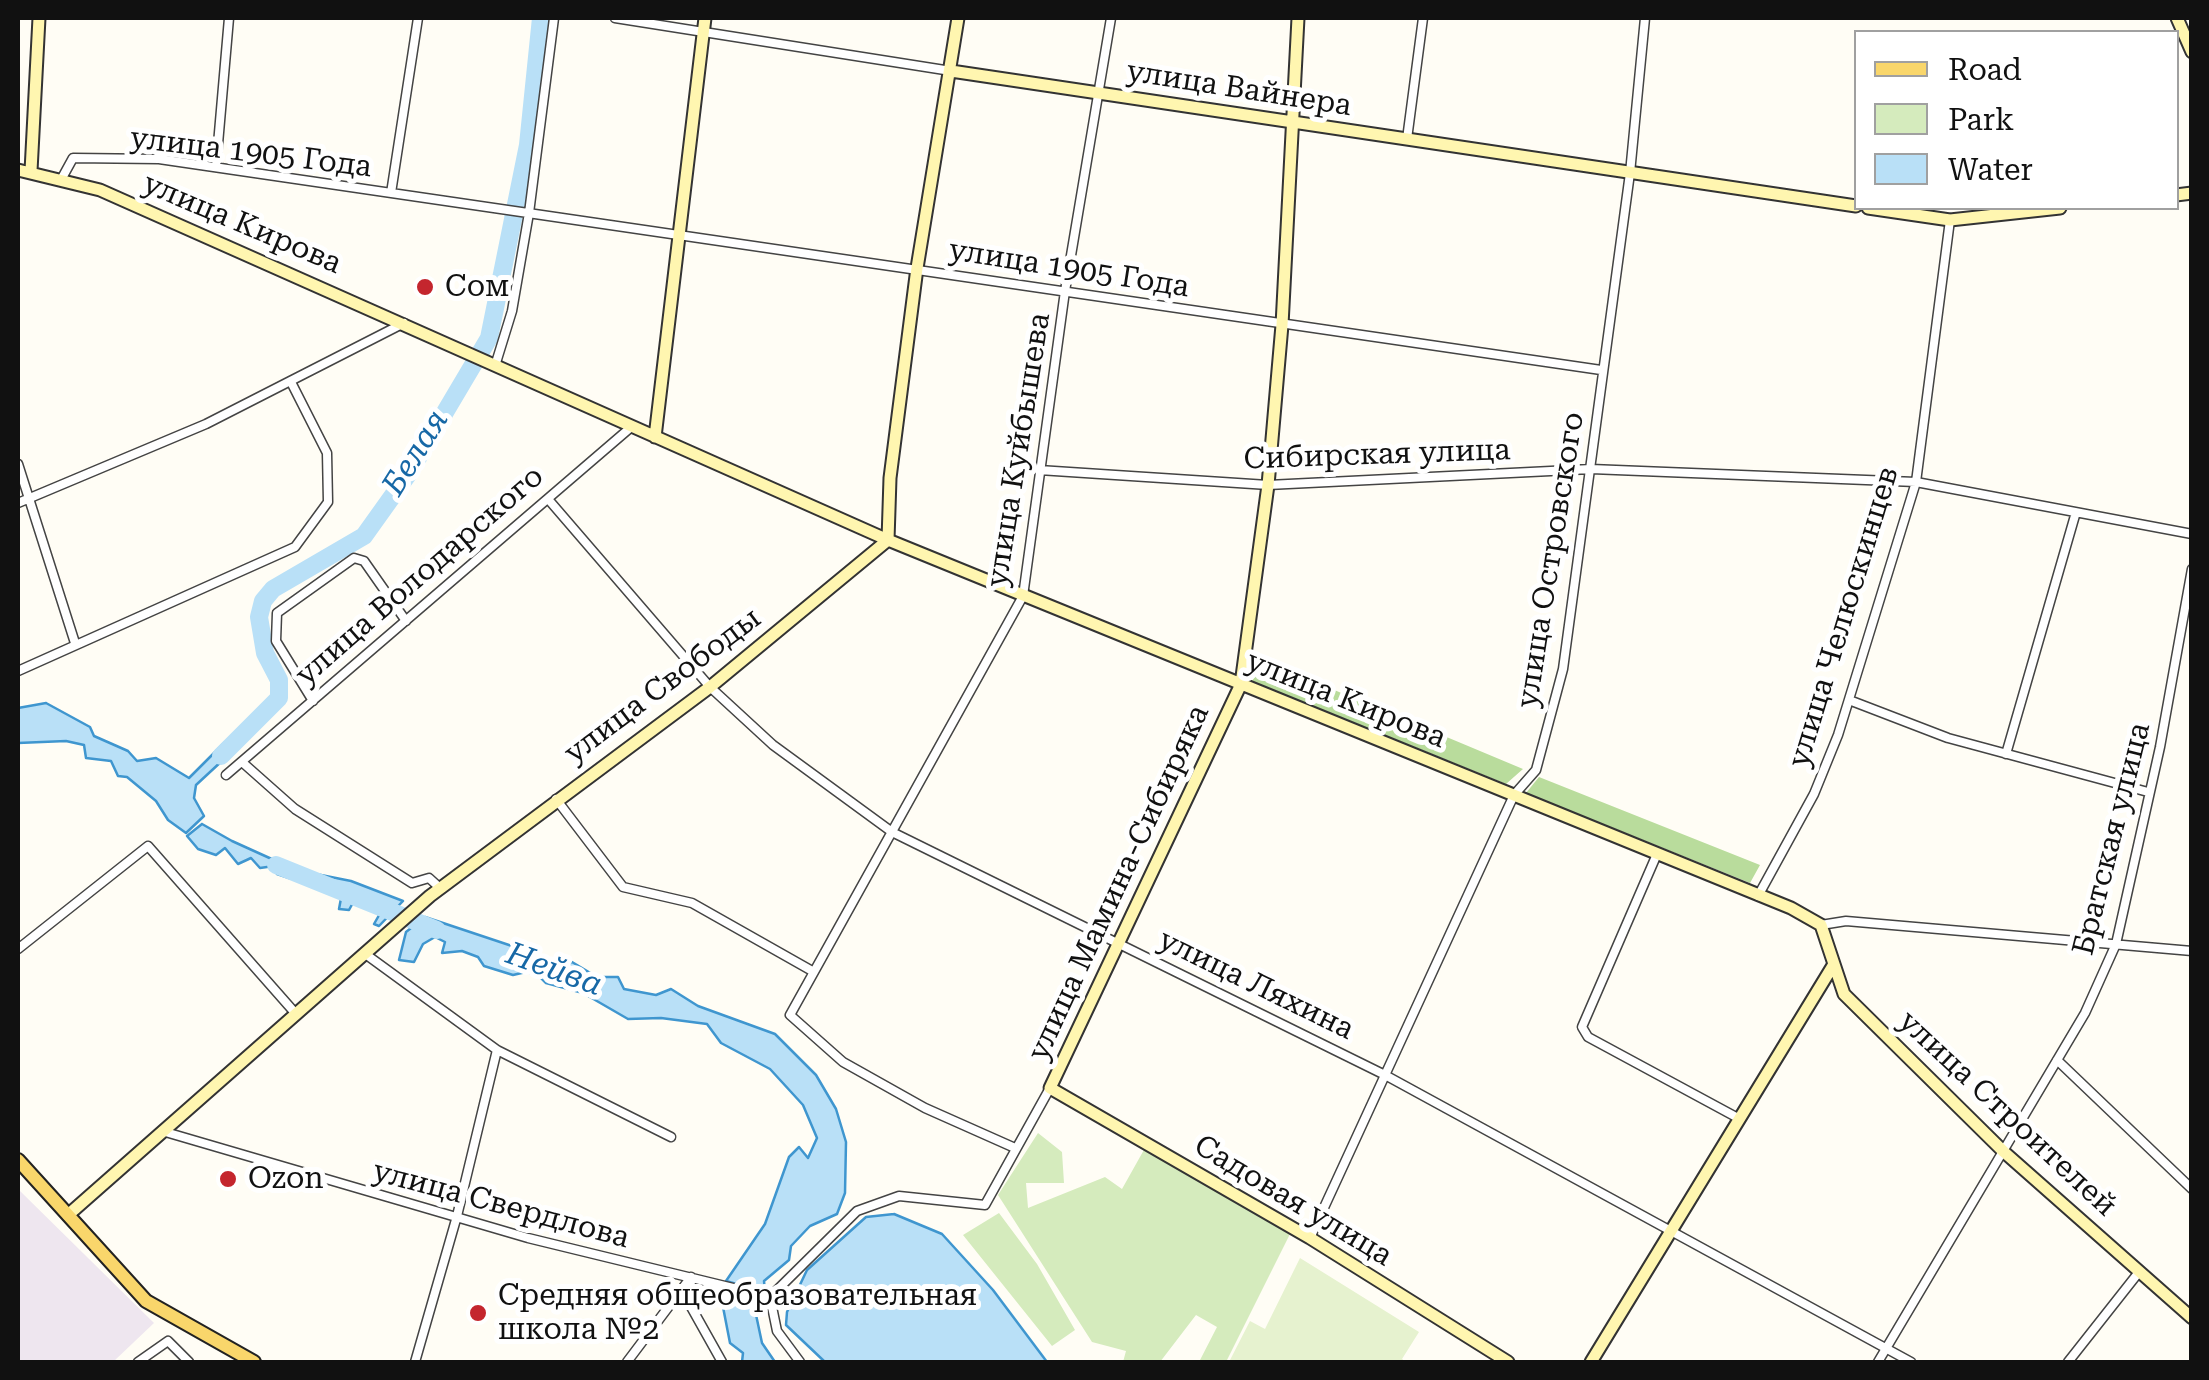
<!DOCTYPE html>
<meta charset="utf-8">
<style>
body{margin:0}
#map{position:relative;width:2209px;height:1380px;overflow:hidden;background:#fffdf5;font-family:"Roboto Serif",serif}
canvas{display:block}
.frame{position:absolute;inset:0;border:20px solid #111;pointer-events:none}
.legend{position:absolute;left:1854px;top:30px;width:325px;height:180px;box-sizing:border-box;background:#fff;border:2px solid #a0a0a0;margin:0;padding:12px 18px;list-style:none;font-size:30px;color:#111}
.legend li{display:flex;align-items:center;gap:20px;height:50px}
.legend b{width:50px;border:2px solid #a0a0a0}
</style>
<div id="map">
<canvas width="2209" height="1380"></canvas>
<div class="frame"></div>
<ul class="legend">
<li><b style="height:12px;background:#f9d66b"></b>Road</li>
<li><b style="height:28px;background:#d5ebbd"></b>Park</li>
<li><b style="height:28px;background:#b9e0f7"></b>Water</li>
</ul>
</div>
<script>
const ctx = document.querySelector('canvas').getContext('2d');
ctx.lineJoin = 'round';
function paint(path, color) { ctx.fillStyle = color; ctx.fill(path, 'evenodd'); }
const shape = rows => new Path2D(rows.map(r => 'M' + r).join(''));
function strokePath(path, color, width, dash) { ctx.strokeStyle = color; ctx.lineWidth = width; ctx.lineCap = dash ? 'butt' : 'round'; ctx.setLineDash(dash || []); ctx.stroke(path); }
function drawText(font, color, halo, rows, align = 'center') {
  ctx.font = font + ' "Roboto Serif",serif'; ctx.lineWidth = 10; ctx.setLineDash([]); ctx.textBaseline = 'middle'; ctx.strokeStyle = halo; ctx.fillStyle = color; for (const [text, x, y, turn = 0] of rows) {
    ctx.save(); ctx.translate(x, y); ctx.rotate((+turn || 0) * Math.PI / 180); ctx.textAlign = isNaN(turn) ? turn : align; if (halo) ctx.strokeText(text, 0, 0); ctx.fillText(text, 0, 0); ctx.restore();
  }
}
paint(shape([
 [18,1189,154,1323,113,1362,18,1362]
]), '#eee6ef');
paint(shape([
 [1038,1133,1062,1152,1064,1183,1026,1183,1028,1208,1105,1177,1122,1189,1145,1148,1290,1234,1226,1362,1199,1362,1217,1327,1196,1315,1160,1362,1123,1362,1126,1351,1092,1342,998,1195],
 [999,1213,1037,1264,1075,1330,1052,1346,963,1235]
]), '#d5ebbd');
paint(shape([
 [1265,661,1523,769,1506,784,1252,681],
 [1539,777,1760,865,1750,883,1526,793]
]), '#b9dc9c');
paint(shape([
 [1300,1258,1419,1332,1402,1359,1406,1362,1229,1362,1250,1321,1265,1329]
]), '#e6f2cf');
const water = shape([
 [46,703,90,727,94,736,128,751,137,761,156,758,189,778,225,742,238,739,237,747,196,785,194,798,204,816,186,833,168,820,156,801,127,777,118,776,111,761,86,758,84,745,66,741,18,743,18,708,46,703],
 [202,824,232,841,296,870,289,878,277,874,274,866,260,868,251,858,238,864,225,848,216,855,198,849,187,836,202,824],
 [316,874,351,881,403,901,379,926,374,924,382,910,355,899,349,910,339,909,342,893,323,889,311,878,316,874],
 [425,917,566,964,572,962,597,977,618,977,624,989,656,995,671,989,698,1006,775,1034,816,1075,836,1109,846,1142,845,1193,837,1214,810,1226,791,1246,789,1260,764,1281,765,1292,726,1281,765,1224,789,1157,799,1147,808,1158,817,1138,803,1105,770,1069,721,1043,707,1024,661,1018,628,1019,583,993,546,983,538,975,526,972,513,975,484,966,478,957,462,951,442,953,445,942,435,937,423,944,414,962,399,960,406,932,425,917],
 [894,1214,942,1234,993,1290,1047,1362,825,1362,786,1325,787,1312,807,1270,866,1217,894,1214],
 [724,1288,759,1298,755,1310,762,1343,775,1362,742,1362,743,1353,730,1343,723,1307,724,1288]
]);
paint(water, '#b9e0f7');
strokePath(water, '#3f96cf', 2.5);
strokePath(shape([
 [221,756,279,698,279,680,265,653,259,617,263,601,273,589,364,536,409,473,489,338,528,145,541,18],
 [276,865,437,930]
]), '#b9e0f7', 18);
const street = shape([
 [615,18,951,71],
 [1407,139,1423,18],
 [216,167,229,18],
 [62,178,73,158,159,159,1601,370],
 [391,193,418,18],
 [495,366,512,311,529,213,554,18],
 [18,464,75,643],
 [1039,470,1268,485,1591,469,1916,482,2192,534],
 [548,499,710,687,773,745,892,832,1385,1075,1911,1362],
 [18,503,206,424,404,323],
 [18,671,295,547,328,502,327,453,291,382],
 [1849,700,1948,738,2148,792],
 [313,701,276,641,277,613,354,558,364,561,406,621],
 [2006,754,2076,512],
 [242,762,295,809,412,883,429,878,440,888],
 [226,775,630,428],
 [556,799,623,887,692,903,814,972],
 [1657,854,1582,1027,1588,1037,1738,1118],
 [1758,896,1814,794,1838,735,1916,482,1950,220],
 [1821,925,1846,921,2192,951],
 [18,949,148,846,296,1014],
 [364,953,497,1050,671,1137],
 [2057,1060,2192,1189],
 [162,1131,528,1238,770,1297],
 [1015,1148,925,1108,843,1062,790,1015,1023,596,1065,291,1111,18],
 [1310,1238,1514,795,1536,770,1563,669,1630,173,1645,18],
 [691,1277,690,1305,722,1362],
 [770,1297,857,1211,899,1196,985,1205,1050,1088],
 [770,1297,777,1331,800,1362],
 [138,1362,168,1341,189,1362],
 [415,1362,457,1216,497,1050],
 [627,1362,691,1277],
 [1878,1362,2085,1013,2116,944,2160,747,2192,569],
 [2068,1362,2139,1272]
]);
const secondary = shape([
 [1298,18,1282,325,1268,485,1241,684,1050,1088,1310,1238,1508,1362],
 [2177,18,2192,52],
 [951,71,1856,206],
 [18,170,100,190,888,540,1791,908,1821,925,1844,994,2004,1152,2192,1318],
 [31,171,39,18],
 [2176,195,2192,193],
 [1868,208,1950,220,2060,208],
 [655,437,705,18],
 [68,1215,430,896,710,687,888,540,890,478,917,268,958,18],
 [1591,1362,1834,964]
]);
const primary = shape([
 [18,1160,146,1301,254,1362]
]);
strokePath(street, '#444', 11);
strokePath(secondary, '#333', 15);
strokePath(primary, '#222', 16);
strokePath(street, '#fff', 8);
strokePath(secondary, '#fff6b0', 11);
strokePath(primary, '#f9d66b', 12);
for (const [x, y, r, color] of [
 [425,287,10,"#c4262e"],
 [228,1179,10,"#c4262e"],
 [478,1313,10,"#c4262e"]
]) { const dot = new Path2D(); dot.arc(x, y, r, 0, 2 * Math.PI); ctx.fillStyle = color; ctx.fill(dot); strokePath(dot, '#fff', 4); }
drawText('30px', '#111', '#fff', [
 ["улица Вайнера",1239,89,9],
 ["улица 1905 Года",251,153,7],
 ["улица Кирова",242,224,23],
 ["улица 1905 Года",1069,269,9],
 ["улица Куйбышева",1019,450,-81],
 ["Сибирская улица",1377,455,-2],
 ["улица Островского",1551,560,-81],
 ["улица Володарского",420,576,-41],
 ["улица Челюскинцев",1844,617,-73],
 ["улица Свободы",663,686,-37],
 ["улица Кирова",1346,700,22],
 ["Братская улица",2112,839,-76],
 ["улица Мамина-Сибиряка",1119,883,-65],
 ["улица Ляхина",1256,985,26],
 ["улица Строителей",2007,1114,43],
 ["Садовая улица",1293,1201,31],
 ["улица Свердлова",501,1205,15]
]);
drawText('30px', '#111', '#fff', [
 ["Сом",445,287],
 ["Ozon",248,1179],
 ["Средняя общеобразовательная",498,1296],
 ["школа №2",498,1330]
], 'left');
drawText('italic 32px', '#1768a6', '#fff', [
 ["Белая",416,453,-58],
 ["Нейва",554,970,20]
]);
</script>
